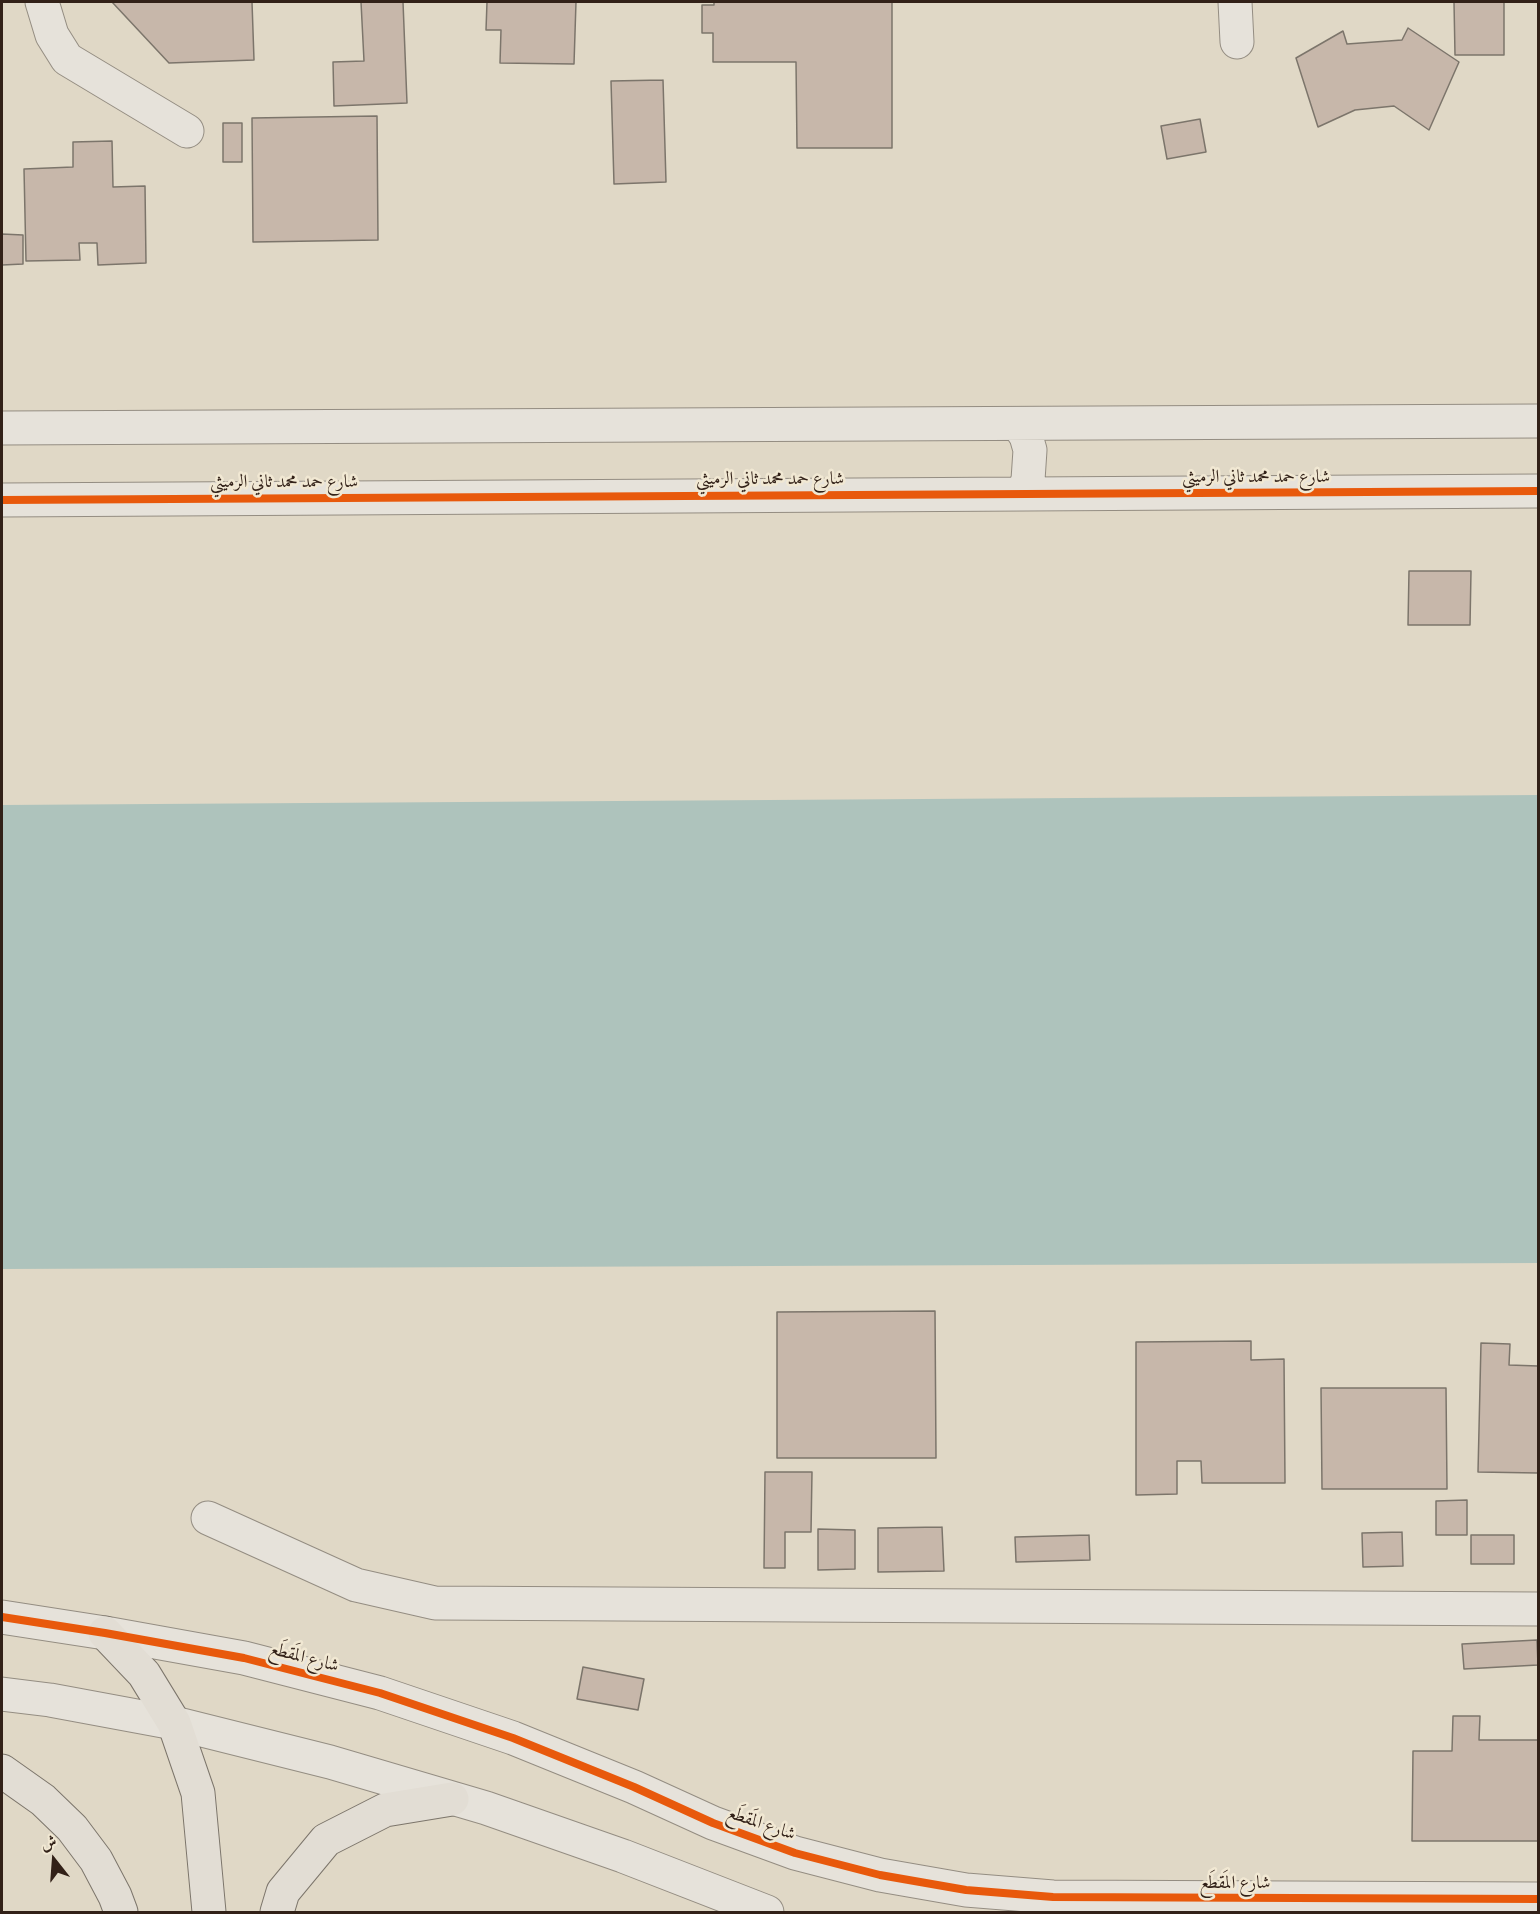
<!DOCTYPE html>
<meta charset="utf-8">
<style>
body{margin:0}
#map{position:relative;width:1540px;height:1914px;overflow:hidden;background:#e0d8c6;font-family:"IM FELL French Canon",Amiri,serif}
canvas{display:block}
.frame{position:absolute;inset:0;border:3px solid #322118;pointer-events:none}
.north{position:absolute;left:24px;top:1830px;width:60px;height:60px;-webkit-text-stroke:4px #f1e8d3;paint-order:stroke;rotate:343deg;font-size:16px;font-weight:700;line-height:24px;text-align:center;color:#322118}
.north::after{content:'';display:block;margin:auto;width:21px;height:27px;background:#322118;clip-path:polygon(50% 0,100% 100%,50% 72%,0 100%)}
</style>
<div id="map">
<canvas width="1540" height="1914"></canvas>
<div class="frame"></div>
<div class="north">ش</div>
</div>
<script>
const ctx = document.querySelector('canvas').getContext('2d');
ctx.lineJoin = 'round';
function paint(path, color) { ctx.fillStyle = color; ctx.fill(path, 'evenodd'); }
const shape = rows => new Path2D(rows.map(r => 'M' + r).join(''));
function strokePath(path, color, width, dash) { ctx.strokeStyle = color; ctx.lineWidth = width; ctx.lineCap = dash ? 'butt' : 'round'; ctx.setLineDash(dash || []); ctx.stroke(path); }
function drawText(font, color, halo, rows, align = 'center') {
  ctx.font = font + ' "IM FELL French Canon",Amiri,serif'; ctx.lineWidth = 5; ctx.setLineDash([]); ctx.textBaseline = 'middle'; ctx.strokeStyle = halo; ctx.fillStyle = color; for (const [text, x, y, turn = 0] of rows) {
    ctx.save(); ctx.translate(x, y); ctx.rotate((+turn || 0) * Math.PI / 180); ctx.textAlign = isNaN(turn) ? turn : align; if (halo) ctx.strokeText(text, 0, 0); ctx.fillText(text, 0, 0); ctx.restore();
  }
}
paint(shape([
 [1538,795,1538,1263,2,1269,2,805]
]), '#aec3bc');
const building = shape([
 [112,2,252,2,254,60,169,63,112,2],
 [361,2,403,2,407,103,334,106,333,62,364,61,361,2],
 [487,2,576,2,574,64,500,63,501,30,486,30,487,2],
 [714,2,892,2,892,148,797,148,796,62,713,62,713,33,702,33,702,5,714,5,714,2],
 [1454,2,1504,2,1504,55,1455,55,1454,2],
 [1408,28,1459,62,1429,130,1394,106,1355,110,1318,127,1296,58,1343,31,1347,44,1402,40,1408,28],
 [663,80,666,182,614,184,611,81,663,80],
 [377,116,378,240,253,242,252,118,377,116],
 [1200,119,1206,152,1167,159,1161,126,1200,119],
 [223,123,242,123,242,162,223,162,223,123],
 [112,141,113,187,145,186,146,263,98,265,97,243,79,243,80,260,26,261,24,169,73,167,73,142,112,141],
 [2,234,23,235,23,264,2,265,2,234],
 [1409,571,1471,571,1470,625,1408,625,1409,571],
 [935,1311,936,1458,777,1458,777,1312,935,1311],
 [1251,1341,1251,1360,1284,1359,1285,1483,1202,1483,1201,1461,1177,1461,1177,1494,1136,1495,1136,1342,1251,1341],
 [1481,1343,1510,1344,1509,1365,1538,1366,1538,1473,1478,1472,1481,1343],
 [1321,1388,1446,1388,1447,1489,1322,1489,1321,1388],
 [765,1472,812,1472,811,1532,785,1532,785,1568,764,1568,765,1472],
 [1467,1500,1467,1535,1436,1535,1436,1501,1467,1500],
 [942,1527,944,1571,878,1572,878,1528,942,1527],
 [818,1529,855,1530,855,1569,818,1570,818,1529],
 [1402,1532,1403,1566,1363,1567,1362,1533,1402,1532],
 [1089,1535,1090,1560,1016,1562,1015,1537,1089,1535],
 [1471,1535,1514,1535,1514,1564,1471,1564,1471,1535],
 [1537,1640,1538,1665,1464,1669,1462,1644,1537,1640],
 [583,1667,644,1679,638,1710,577,1699,583,1667],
 [1453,1716,1480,1716,1479,1740,1538,1740,1538,1841,1412,1841,1413,1751,1452,1751,1453,1716]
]);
paint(building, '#c7b7aa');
strokePath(building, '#7c756b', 1.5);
const minor = shape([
 [42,2,52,35,67,59,187,131],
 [1235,2,1237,42],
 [1018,424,1026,436,1030,450,1028,480,1022,494],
 [2,428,1538,421],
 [2,500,1538,491],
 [208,1518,356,1585,435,1603,1538,1609],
 [2,1617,105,1633,244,1658,380,1693,513,1738,634,1787,713,1823,795,1853,880,1875,966,1890,1053,1897,1538,1899],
 [2,1694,50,1700,174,1723,330,1762,486,1808,623,1856,767,1912]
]);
const highway = shape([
 [105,1633,144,1674,174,1723,198,1793,209,1912],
 [2,1771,43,1800,72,1828,96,1860,115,1896,121,1912],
 [277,1912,283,1892,326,1840,385,1810,452,1799]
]);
strokePath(minor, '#948d82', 35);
strokePath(highway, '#7c756b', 35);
strokePath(minor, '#e6e2da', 33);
strokePath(highway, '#e2ddd4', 33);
strokePath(shape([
 [2,500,1538,491],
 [2,1617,105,1633,244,1658,380,1693,513,1738,634,1787,713,1823,795,1853,880,1875,966,1890,1053,1897,1538,1899]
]), '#e8590c', 8);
drawText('18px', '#322118', '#f1e8d3', [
 ["شارع حمد محمد ثاني الرميثي",1256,478],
 ["شارع حمد محمد ثاني الرميثي",770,480],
 ["شارع حمد محمد ثاني الرميثي",284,483],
 ["شارع المَقطَع",304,1658,15],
 ["شارع المَقطَع",761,1824,19],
 ["شارع المَقطَع",1235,1884]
]);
</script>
